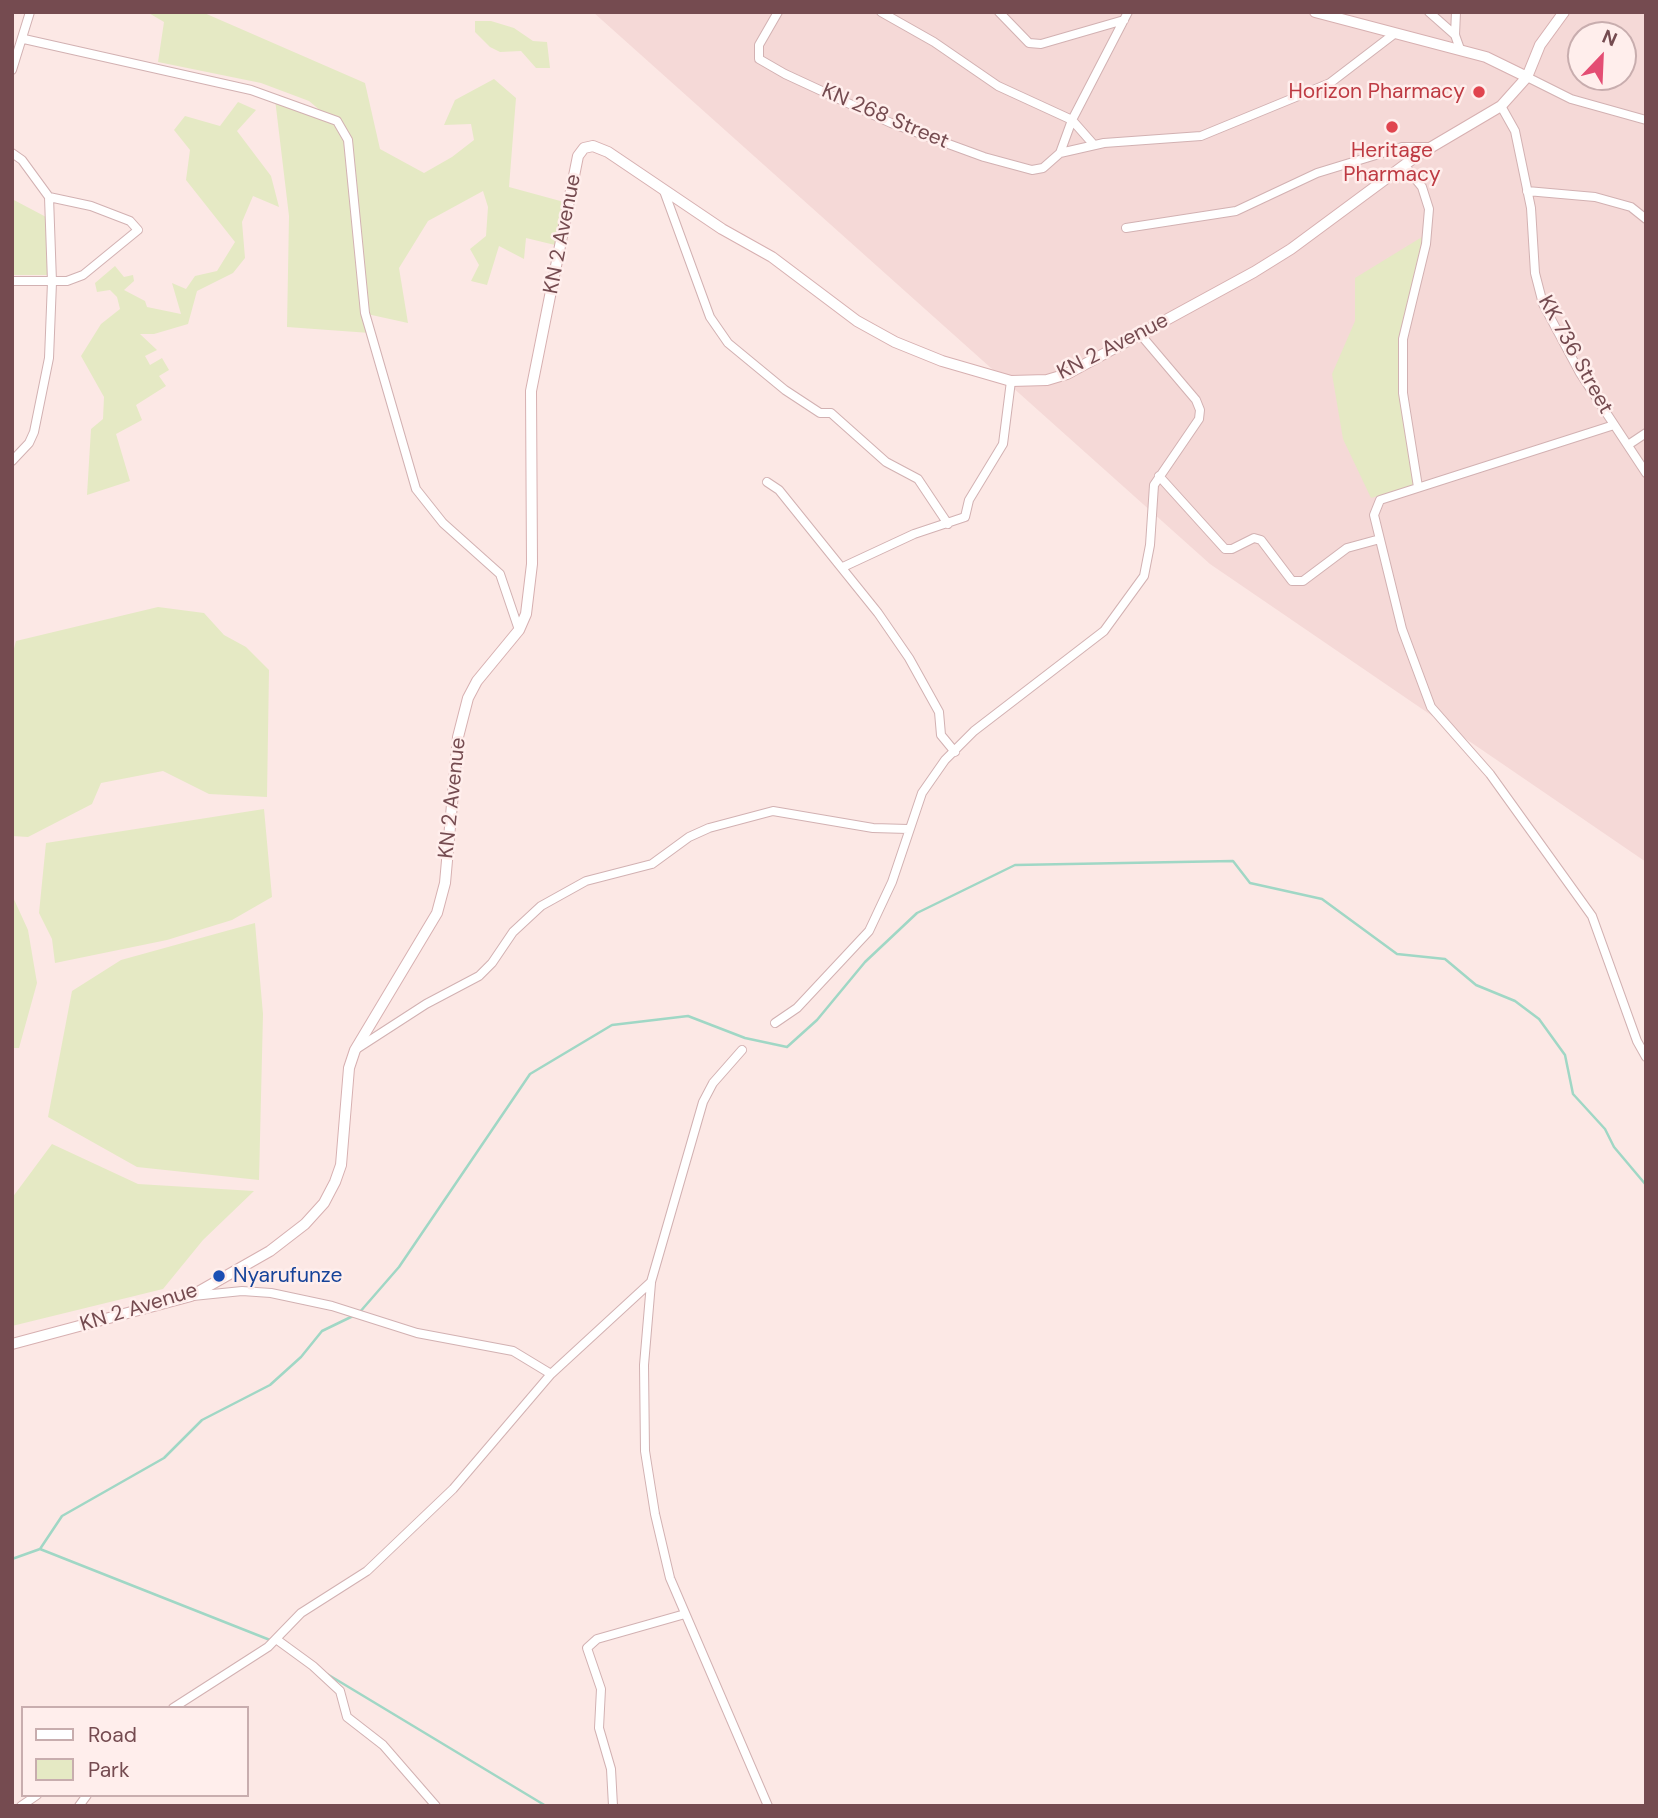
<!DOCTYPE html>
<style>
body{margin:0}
#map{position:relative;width:1658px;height:1818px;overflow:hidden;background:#fce8e5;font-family:"DM Sans",sans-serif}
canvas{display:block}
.frame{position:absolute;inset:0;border:14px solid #754b50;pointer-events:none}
.legend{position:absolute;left:21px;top:1706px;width:228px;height:91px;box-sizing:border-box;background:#ffeeec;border:2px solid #c8adae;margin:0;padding:9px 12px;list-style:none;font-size:21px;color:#754b50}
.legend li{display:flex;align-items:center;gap:14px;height:35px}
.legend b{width:35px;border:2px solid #c8adae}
.north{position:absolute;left:1567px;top:21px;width:70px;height:70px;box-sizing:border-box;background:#ffeeec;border:2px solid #c8adae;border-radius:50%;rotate:23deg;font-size:19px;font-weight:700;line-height:28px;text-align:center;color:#754b50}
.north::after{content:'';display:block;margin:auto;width:24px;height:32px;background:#e44d73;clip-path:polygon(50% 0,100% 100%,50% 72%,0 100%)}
</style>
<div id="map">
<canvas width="1658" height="1818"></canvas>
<div class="frame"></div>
<ul class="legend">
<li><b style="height:9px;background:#fff"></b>Road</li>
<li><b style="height:19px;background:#e5e9c4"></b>Park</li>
</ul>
<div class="north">N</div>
</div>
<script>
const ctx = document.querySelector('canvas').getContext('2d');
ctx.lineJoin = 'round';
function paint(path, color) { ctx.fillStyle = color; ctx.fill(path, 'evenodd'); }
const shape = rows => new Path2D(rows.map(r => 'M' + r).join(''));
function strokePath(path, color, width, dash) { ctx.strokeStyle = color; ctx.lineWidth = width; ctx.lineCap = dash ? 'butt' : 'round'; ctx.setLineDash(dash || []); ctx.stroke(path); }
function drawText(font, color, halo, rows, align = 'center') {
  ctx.font = font + ' "DM Sans",sans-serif'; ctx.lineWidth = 5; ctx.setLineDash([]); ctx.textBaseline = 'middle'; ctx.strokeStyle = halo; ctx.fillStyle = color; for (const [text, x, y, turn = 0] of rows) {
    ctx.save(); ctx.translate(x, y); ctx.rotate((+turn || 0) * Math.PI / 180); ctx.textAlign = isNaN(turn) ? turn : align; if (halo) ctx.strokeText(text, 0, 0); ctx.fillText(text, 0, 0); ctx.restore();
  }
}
paint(shape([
 [593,12,1646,12,1646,862,1210,564],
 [1581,35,1623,35,1623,77,1581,77]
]), '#f5d9d7');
paint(shape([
 [147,12,202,12,365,83,380,149,424,173,452,157,474,140,471,124,444,125,455,100,494,79,516,98,509,187,564,202,555,245,526,238,524,259,499,246,487,285,471,281,479,265,470,249,486,236,488,207,483,191,428,221,399,268,408,323,367,314,370,333,287,327,289,216,275,99,310,110,340,127,309,101,261,83,158,62,164,22],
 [475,21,491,21,514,28,533,41,547,42,550,68,536,68,521,51,500,52,490,47,475,32],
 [238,102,256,110,237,131,271,176,279,207,253,196,242,222,245,258,233,273,197,291,188,324,154,334,140,334,157,350,145,356,150,365,162,358,169,370,159,376,166,386,136,405,142,420,116,434,130,481,87,495,91,429,103,419,104,397,81,356,101,324,120,309,117,297,110,290,97,292,95,283,115,266,124,277,133,275,134,281,124,290,145,301,147,307,181,314,172,283,186,289,195,276,217,271,235,242,186,180,190,150,174,130,185,116,220,126],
 [12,199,48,218,52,275,12,275],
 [1422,237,1409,314,1398,338,1398,373,1414,486,1371,498,1343,439,1332,374,1355,321,1355,278],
 [158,607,204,613,224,635,246,647,269,670,267,797,209,794,163,771,101,783,92,804,28,837,12,836,12,656,16,641],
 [264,809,272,897,232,920,167,940,55,963,52,939,39,913,46,843],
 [12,895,28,930,37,983,19,1048,12,1048],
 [255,923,263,1014,259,1180,137,1167,48,1117,72,991,121,960],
 [52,1144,138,1184,254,1191,203,1240,163,1289,12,1326,12,1198]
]), '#e5e9c4');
strokePath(shape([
 [359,1313,399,1267,530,1074,612,1025,688,1016,745,1038,787,1047,817,1020,865,962,917,913,1015,865,1233,861,1250,883,1322,899,1397,954,1445,959,1476,985,1515,1001,1539,1019,1565,1055,1573,1094,1605,1129,1614,1147,1646,1185],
 [40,1549,62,1516,164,1458,202,1420,270,1385,301,1357,322,1331,353,1316],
 [12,1559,40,1549,270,1640],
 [327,1674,546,1806]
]), '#a0d7c5', 2.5);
const minor = shape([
 [778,12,759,45,759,59,785,74,891,123,984,157,1032,170,1043,168,1060,153,1072,120,1128,12],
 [881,12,934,42,998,86,1072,120,1094,145],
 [999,12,1029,43,1041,44,1124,20],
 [1429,12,1455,35],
 [1456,12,1455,35,1460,49],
 [24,39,251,90,337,121,348,140,365,313,416,489,443,523,500,574,519,630],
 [12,70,30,12],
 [1527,77,1571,99,1646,120],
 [1501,106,1515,131,1531,208,1535,273,1543,304,1580,373,1646,473],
 [12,153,22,160,49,197,91,206,130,221,138,230,83,275,67,281,12,281],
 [1060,153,1104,143,1201,136,1330,83,1394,34],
 [1405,166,1422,187,1429,209,1426,244,1403,339,1403,393,1418,487],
 [664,191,710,317,728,343,785,390,820,413,831,413,886,462,918,479,948,524],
 [1527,191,1595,197,1631,207,1646,219],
 [1126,228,1236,211,1317,173,1402,147,1430,147],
 [1614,425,1380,500,1374,515,1402,629,1431,707,1490,774,1592,916,1637,1041,1646,1057],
 [1628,445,1646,433],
 [12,461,29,443,34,432,49,358,52,282,49,197],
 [1159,476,1225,549,1232,549,1254,538,1261,540,1292,581,1303,581,1347,548,1380,539],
 [767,482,779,490,878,613,909,658,939,712,941,735,955,752],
 [843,567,914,534,965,517,969,500,1003,444,1011,381],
 [775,1023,797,1008,869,931,892,882,922,793,945,760,974,731,1104,631,1144,576,1150,545,1154,485,1199,419,1200,410,1196,400,1140,334],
 [358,1048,426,1004,479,976,492,963,513,932,541,906,586,881,652,864,689,837,709,828,773,811,873,828,908,829],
 [651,1283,644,1365,645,1451,655,1514,670,1578,768,1806],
 [193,1296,242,1291,271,1293,332,1306,417,1333,513,1351,551,1374],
 [276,1639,313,1666,340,1691,347,1717,383,1745,436,1806],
 [173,1708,268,1647,301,1613,367,1571,453,1489,551,1374,651,1282,703,1102,713,1083,742,1050],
 [21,1806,37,1795],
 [79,1806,87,1795],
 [613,1806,611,1769,599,1728,601,1689,587,1648,597,1639,685,1614]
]);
const secondary = shape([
 [1315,12,1486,57,1527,77],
 [12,1344,191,1296,270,1251,305,1224,324,1203,335,1182,341,1165,349,1068,355,1050,437,913,445,883,458,737,468,698,477,681,519,630,526,614,532,564,531,391,578,156,584,148,593,146,608,152,722,229,772,257,857,321,895,342,942,361,1011,381,1047,380,1067,374,1254,272,1291,249,1418,155,1501,106,1527,77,1540,45,1564,12]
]);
strokePath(minor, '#d2b1b2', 10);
strokePath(secondary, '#d7b0b1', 12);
strokePath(minor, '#fff', 8);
strokePath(secondary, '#fff', 10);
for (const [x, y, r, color] of [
 [1479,92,7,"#e0444e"],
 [1392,127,7,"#e0444e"],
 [219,1276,7,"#1a4fb4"]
]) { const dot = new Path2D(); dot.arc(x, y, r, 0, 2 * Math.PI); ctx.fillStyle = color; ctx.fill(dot); strokePath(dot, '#ffeeec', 2.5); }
drawText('21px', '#be3a42', '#ffeeec', [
 ["Horizon Pharmacy",1465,92],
 ["Heritage",1392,151,"center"],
 ["Pharmacy",1392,175,"center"]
], 'right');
drawText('21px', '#754b50', '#ffeeec', [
 ["KN 268 Street",885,117,23],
 ["KN 2 Avenue",563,234,-79],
 ["KN 2 Avenue",1113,347,-27],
 ["KK 736 Street",1575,355,61],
 ["KN 2 Avenue",453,798,-84],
 ["KN 2 Avenue",139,1308,-17]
]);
drawText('21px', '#164399', '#ffeeec', [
 ["Nyarufunze",233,1276]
], 'left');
</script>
